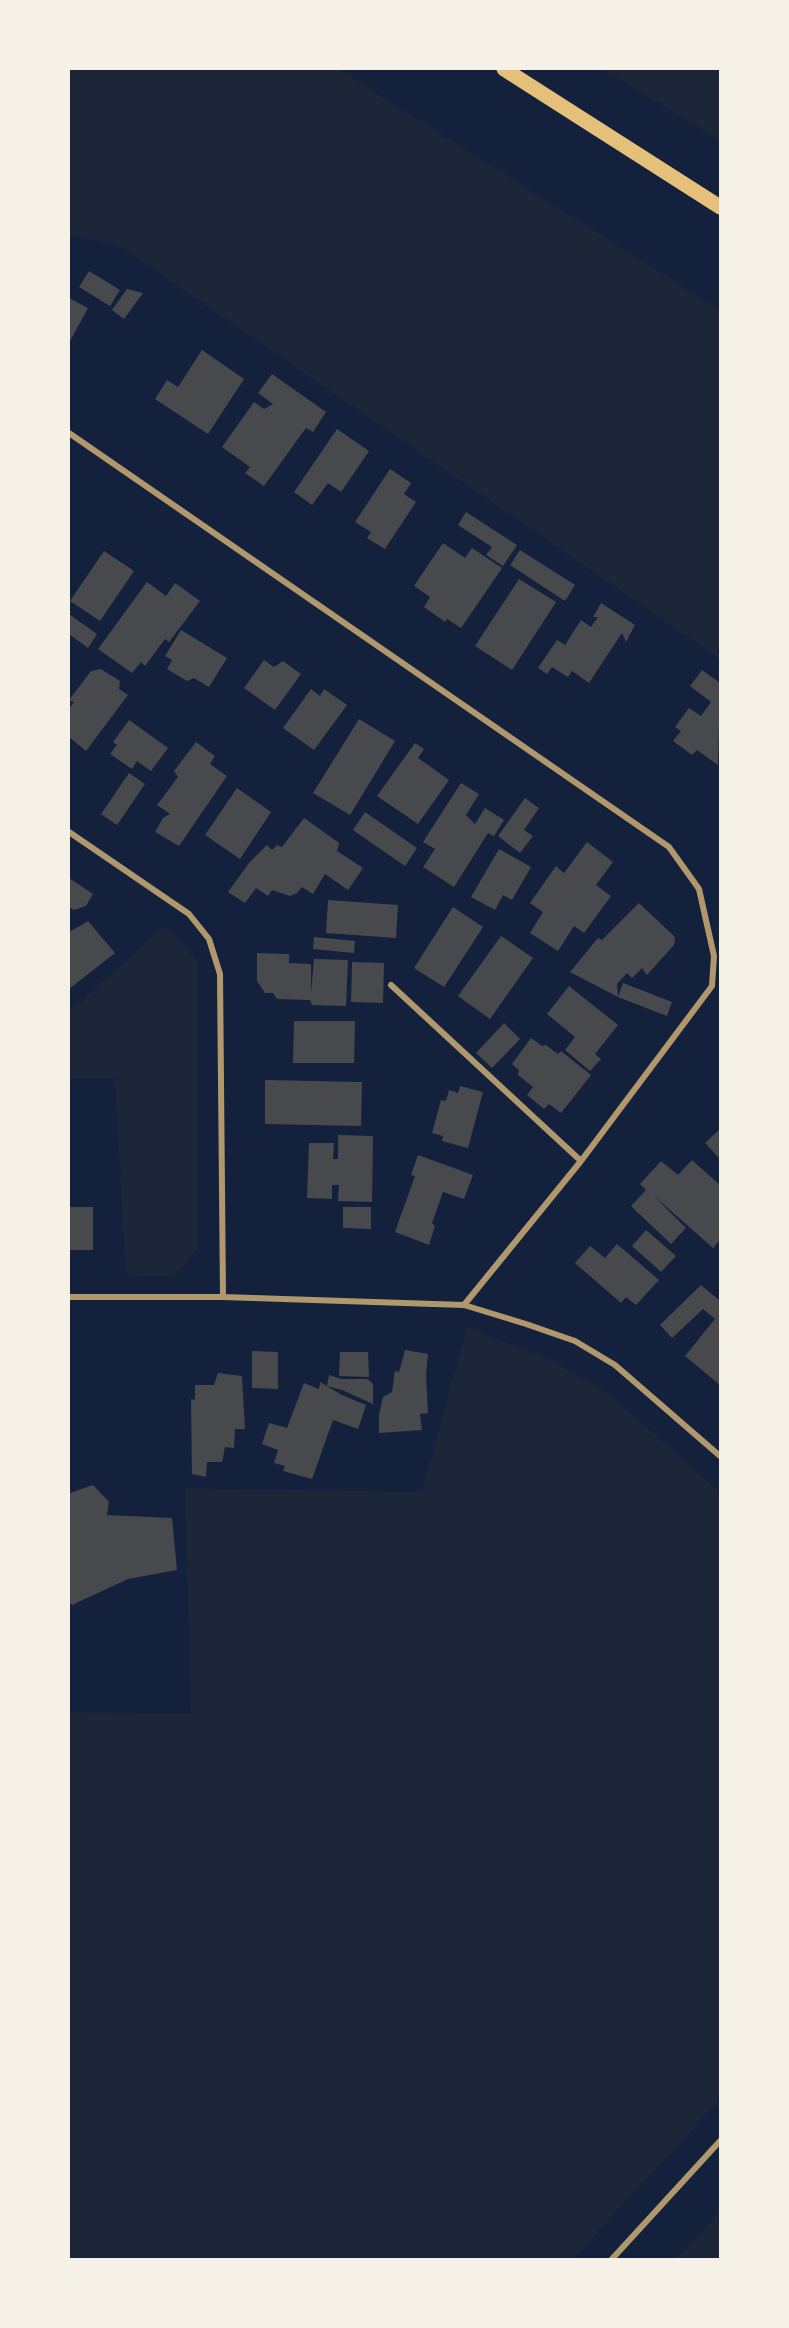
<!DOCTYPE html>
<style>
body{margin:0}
#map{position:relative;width:789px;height:2328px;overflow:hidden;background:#14213d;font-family:"Space Grotesk",sans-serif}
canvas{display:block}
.frame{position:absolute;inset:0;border:70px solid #f6f1e7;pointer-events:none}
</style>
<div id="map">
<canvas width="789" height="2328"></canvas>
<div class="frame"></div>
</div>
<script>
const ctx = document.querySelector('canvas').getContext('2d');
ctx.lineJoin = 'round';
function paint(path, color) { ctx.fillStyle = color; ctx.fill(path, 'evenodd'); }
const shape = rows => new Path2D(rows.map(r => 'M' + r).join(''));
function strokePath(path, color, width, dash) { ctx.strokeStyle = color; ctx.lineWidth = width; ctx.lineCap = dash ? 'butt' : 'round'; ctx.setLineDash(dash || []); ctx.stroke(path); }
paint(shape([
 [69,69,338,69,720,310,720,659,118,245,69,235],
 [603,69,720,69,720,141],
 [165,926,198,961,198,1248,174,1277,126,1275,115,1079,69,1079,69,1012],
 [467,1328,546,1357,609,1394,720,1492,720,2099,573,2259,69,2259,69,1712,191,1713,185,1488,422,1492],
 [720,2211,720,2259,676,2259]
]), '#1d2539');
paint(shape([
 [89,271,120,290,110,306,79,287],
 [127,289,143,293,124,319,112,310],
 [69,298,88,308,69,343],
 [202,350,244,379,208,434,155,399,167,380,178,387],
 [272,374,326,412,313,432,306,428,264,486,245,473,250,467,222,447,254,402,264,409,273,404,258,393],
 [337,429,369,451,341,492,328,483,312,505,294,492],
 [390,469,411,483,404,494,416,502,385,549,367,538,371,532,355,522],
 [466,512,517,545,503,566,486,555,492,547,458,525],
 [443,543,465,558,472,548,502,568,461,628,447,619,445,622,424,607,430,597,414,586],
 [520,550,575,585,565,601,510,565],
 [104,551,134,571,100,621,70,601],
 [519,579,556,602,512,670,475,646],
 [147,582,166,596,175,583,200,601,169,642,165,639,145,666,141,662,132,673,98,649],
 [601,603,635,625,626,642,622,633,589,683,572,671,568,677,552,667,547,674,538,668,557,640,565,645,581,620,591,627,598,617,593,617],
 [69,614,97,634,88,648,69,634],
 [181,630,227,658,209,687,194,678,187,681,167,669,172,660,165,656],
 [264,660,274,667,283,661,301,674,275,710,244,688],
 [101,669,120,681,119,689,128,695,86,751,69,737,69,709,74,702,69,700,91,671],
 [702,670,720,683,718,765,697,750,692,755,673,741,681,731,675,727,689,708,701,716,711,702,690,686],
 [311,689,320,696,324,689,347,705,314,750,283,728],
 [359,719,395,741,350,815,313,793],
 [129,720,168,748,151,771,137,761,132,769,110,754,117,745,113,742],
 [196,742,215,756,210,764,227,776,179,846,155,832,163,818,170,814,157,805,178,777,174,771],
 [415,743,424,749,418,758,449,780,418,824,377,796],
 [129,773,145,784,117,825,101,814],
 [461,783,479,794,466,815,475,824,485,808,504,820,494,836,488,833,454,887,423,867,435,849,423,842],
 [237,788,271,812,240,859,205,835],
 [525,798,539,808,524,830,533,836,520,853,498,836],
 [365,812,417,848,405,866,353,830],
 [304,818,339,843,337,851,363,868,348,890,325,874,313,894,302,887,297,893,290,896,272,890,268,896,256,888,245,903,228,892,249,863,267,845,272,850,277,845,282,847],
 [587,842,613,862,596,885,611,896,584,933,574,926,558,951,530,933,543,912,530,903,556,866,564,873],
 [499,849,531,867,512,900,503,895,495,910,471,897],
 [69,878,93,894,86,906,74,910,69,907],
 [328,900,398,905,396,938,326,933],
 [639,903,675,937,674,945,647,975,642,968,632,978,627,973,617,984,618,997,570,972,598,938,602,940],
 [453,907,483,927,444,987,414,968],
 [88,921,115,953,69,989,69,929,71,931],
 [501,936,533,958,490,1019,458,996],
 [314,937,355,941,354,953,313,949],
 [257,953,289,954,289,963,311,964,311,993,314,959,348,960,346,1006,312,1005,310,1000,277,999,273,993,265,993,257,981],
 [352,962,384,963,383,1003,351,1002],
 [623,983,672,1002,667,1016,618,997],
 [569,986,618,1025,595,1054,601,1059,590,1071,565,1050,575,1037,547,1014],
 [294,1021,355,1021,354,1063,293,1063],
 [504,1023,520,1039,492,1068,476,1053],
 [531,1038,542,1046,546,1045,558,1054,561,1051,591,1075,561,1113,549,1104,544,1109,527,1095,533,1087,518,1075,519,1070,512,1064],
 [265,1080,362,1082,361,1126,265,1124],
 [460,1086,483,1092,468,1148,442,1141,443,1136,432,1133,441,1100,446,1101,449,1090,458,1093],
 [720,1129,720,1159,705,1143],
 [338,1135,373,1136,372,1202,338,1201,339,1185,332,1185,332,1199,307,1198,309,1143,334,1143,333,1159,338,1159],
 [418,1155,473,1175,464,1199,443,1192,432,1223,435,1226,429,1245,395,1232,415,1176,411,1175],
 [692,1160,720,1185,720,1240,713,1248,653,1195,686,1228,671,1244,631,1206,646,1190,640,1184,661,1161,678,1175],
 [69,1207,93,1207,93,1250,69,1250],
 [343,1207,371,1207,371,1229,343,1228],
 [646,1230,676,1256,661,1272,632,1246],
 [617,1244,659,1280,636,1305,626,1297,621,1303,575,1263,590,1246,605,1258],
 [701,1285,720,1301,720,1385,685,1356,715,1319,703,1309,672,1338,660,1325],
 [405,1350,428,1354,426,1374,428,1413,420,1414,422,1430,379,1433,379,1415,383,1397,392,1392,395,1371,399,1372],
 [252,1351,278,1352,278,1389,252,1388],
 [340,1352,368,1352,369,1377,339,1376],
 [218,1373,242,1376,245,1429,235,1429,234,1448,225,1447,222,1462,207,1462,206,1477,192,1474,191,1399,195,1400,195,1385,214,1385],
 [329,1375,341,1379,368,1379,373,1384,373,1404,342,1390,327,1386],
 [320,1382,342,1395,366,1405,358,1429,333,1420,312,1479,283,1471,285,1466,274,1463,278,1450,262,1444,269,1423,287,1428,304,1383,319,1389],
 [93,1485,109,1502,107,1515,172,1518,177,1570,128,1579,72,1605,69,1602,69,1497,70,1493]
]), '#48494c');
strokePath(shape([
 [69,433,669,847,699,889,714,956,712,986,581,1161,464,1305],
 [69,832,189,914,209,939,220,974,223,1297],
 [391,985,581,1161],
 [69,1297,223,1297,464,1305,526,1324,575,1341,615,1365,720,1456],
 [612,2259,720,2141]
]), '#b1986c', 6);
strokePath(shape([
 [504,69,720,207]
]), '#e5c07b', 15);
</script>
